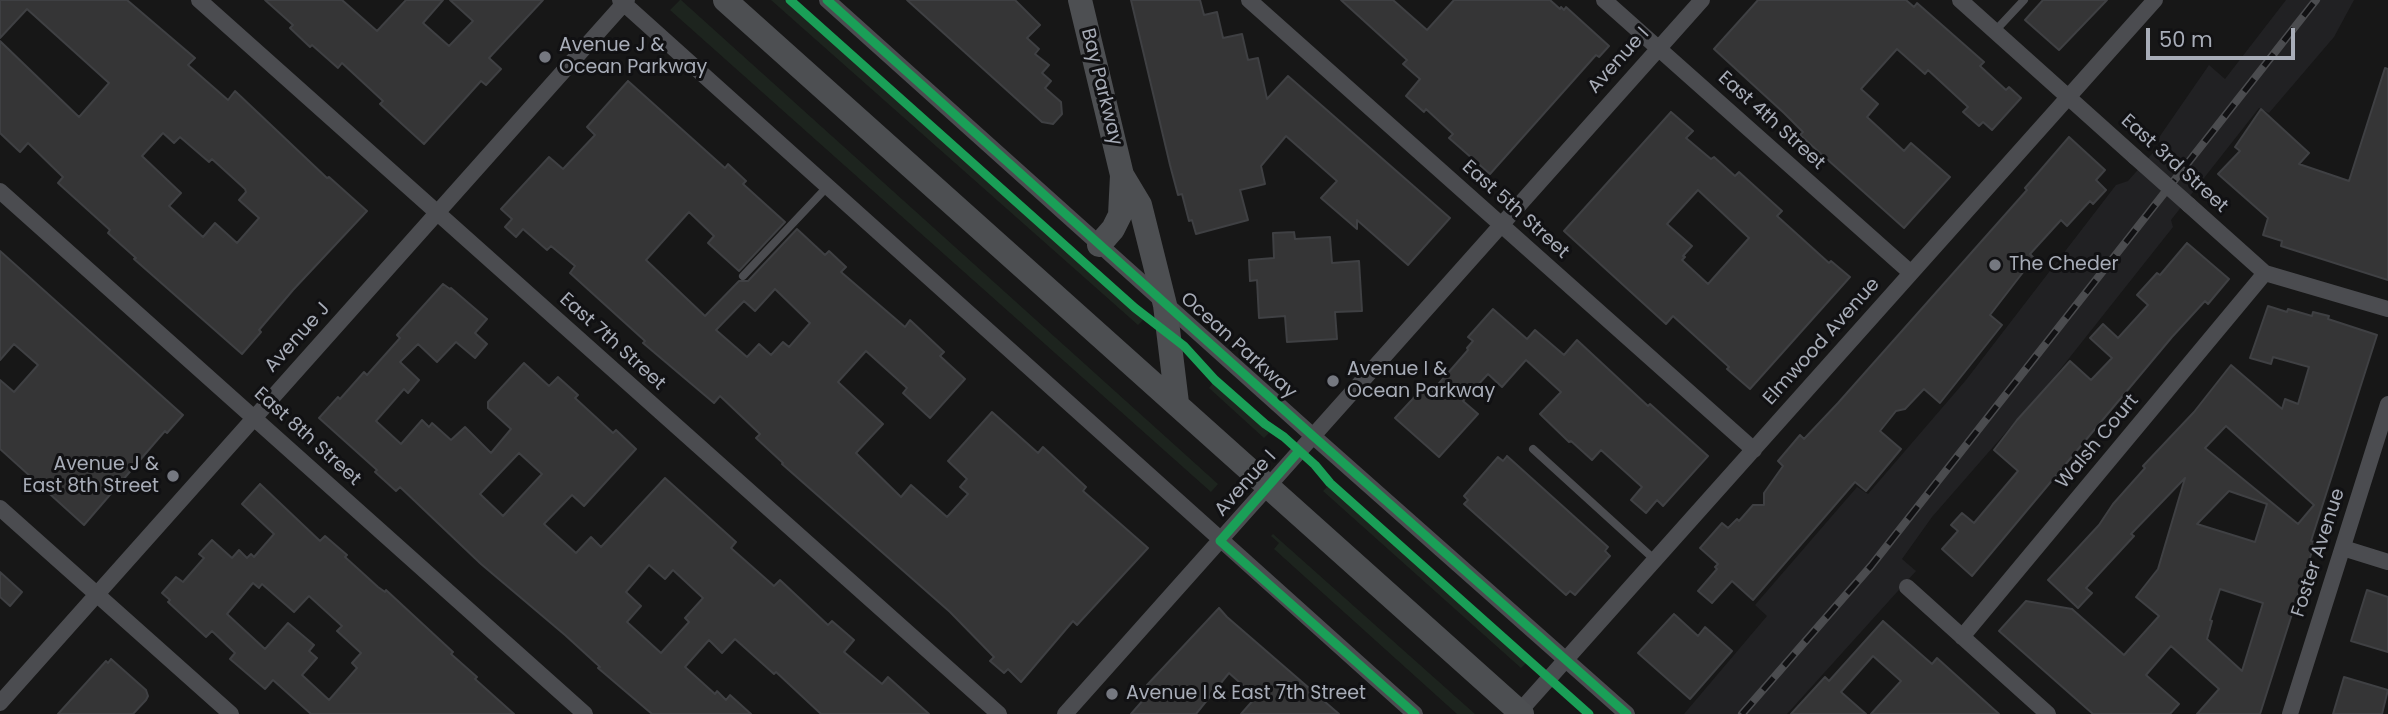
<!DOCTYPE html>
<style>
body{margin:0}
#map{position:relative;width:2388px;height:714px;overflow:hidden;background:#171717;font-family:Poppins,sans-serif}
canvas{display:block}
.scale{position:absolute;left:2146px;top:28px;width:149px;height:32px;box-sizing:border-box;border:4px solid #a8adb8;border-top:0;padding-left:9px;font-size:21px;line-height:24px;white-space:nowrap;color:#a8adb8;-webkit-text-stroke:5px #111113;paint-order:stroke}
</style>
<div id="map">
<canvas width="2388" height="714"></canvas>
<div class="scale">50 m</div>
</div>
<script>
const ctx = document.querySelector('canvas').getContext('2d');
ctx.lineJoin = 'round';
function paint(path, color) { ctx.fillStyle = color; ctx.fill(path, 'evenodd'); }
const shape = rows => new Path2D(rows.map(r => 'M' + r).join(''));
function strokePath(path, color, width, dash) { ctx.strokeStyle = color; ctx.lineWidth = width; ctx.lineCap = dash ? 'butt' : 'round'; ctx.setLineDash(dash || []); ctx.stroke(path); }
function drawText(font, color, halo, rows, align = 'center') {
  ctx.font = font + ' Poppins,sans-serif'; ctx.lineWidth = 6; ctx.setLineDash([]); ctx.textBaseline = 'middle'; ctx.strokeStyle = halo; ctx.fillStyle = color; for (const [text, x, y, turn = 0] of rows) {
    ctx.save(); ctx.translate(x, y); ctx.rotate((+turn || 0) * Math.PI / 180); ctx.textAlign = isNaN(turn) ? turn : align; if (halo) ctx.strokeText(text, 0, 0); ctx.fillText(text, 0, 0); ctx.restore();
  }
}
paint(shape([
 [2286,0,2354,0,2334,37,2269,113,2259,108,2171,220,2173,227,2055,376,1932,517,1902,559,1916,571,1787,714,1684,714,1767,616,1755,605,1857,487,1868,494,1966,380,2116,185,2128,181,2158,147,2160,136,2209,65,2225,79]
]), '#212123');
paint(shape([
 [680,0,681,0,1218,484,1211,492,670,10],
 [771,0,784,0,1143,320,1138,325],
 [1213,383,1269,433,1264,438,1209,388],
 [1328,486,1526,663,1521,668,1323,491],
 [1273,534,1475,714,1457,714,1274,549,1279,543,1271,536]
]), '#1d241e');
const building = shape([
 [0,0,127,0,195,58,188,65,228,100,235,91,327,178,329,177,367,211,293,290,259,330,261,332,242,354,134,259,136,258,108,233,110,230,58,183,63,177,28,143,20,152,0,133,0,41,79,117,109,83,27,9,0,38,0,0],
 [163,133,174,143,180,137,209,162,212,159,245,189,246,192,239,200,259,218,237,243,215,223,203,237,169,206,181,193,142,156,163,133],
 [265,0,342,0,377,31,406,0,443,0,423,23,449,46,473,21,450,0,543,0,489,58,501,69,486,85,481,81,424,144,380,104,383,101,342,63,338,68,312,45,310,47,290,28,293,25,265,0],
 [907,0,1015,0,1040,25,1027,38,1039,49,1035,54,1049,65,1042,73,1051,81,1045,88,1061,102,1062,114,1053,124,1042,122,907,0],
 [1131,0,1200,0,1204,15,1217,12,1223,38,1242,34,1248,60,1258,58,1267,99,1288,76,1450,218,1408,265,1357,220,1357,229,1321,198,1337,181,1286,136,1261,166,1265,184,1240,190,1248,220,1196,234,1192,220,1189,221,1182,194,1178,195,1170,165,1131,0],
 [1341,0,1393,0,1427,30,1454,0,1550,0,1560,9,1561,7,1564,10,1566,7,1609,46,1599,57,1596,55,1490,174,1449,138,1453,134,1426,109,1424,112,1406,96,1420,79,1403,64,1407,60,1341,0],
 [1758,0,1906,0,1914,7,1917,3,1984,62,1980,66,2006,90,2009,87,2021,98,1992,130,1983,122,1979,126,1963,112,1968,107,1928,70,1925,74,1897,49,1861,89,1878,104,1867,117,1904,151,1911,143,1950,177,1904,228,1800,135,1803,132,1784,113,1714,49,1758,0],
 [2043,0,2107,0,2059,50,2025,20,2043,0],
 [2385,68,2388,69,2388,280,2281,246,2282,241,2263,235,2268,218,2218,174,2240,151,2235,147,2261,109,2309,153,2299,164,2349,181,2385,68],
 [628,81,725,168,728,164,746,181,743,184,785,222,739,271,708,243,714,236,689,212,646,260,705,316,739,281,748,281,797,229,825,255,829,251,846,267,841,272,905,327,910,320,944,352,940,356,965,379,930,418,903,393,907,388,866,351,838,382,883,424,856,453,901,497,911,485,947,517,968,494,960,487,967,479,948,461,992,412,1038,453,1043,447,1086,487,1083,491,1148,548,1077,625,1073,621,1021,682,1008,669,1004,673,990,661,994,657,950,612,782,464,783,463,756,438,760,434,720,396,714,403,643,343,645,341,570,273,575,266,551,246,547,250,523,229,516,237,505,227,512,219,501,209,549,157,563,169,595,135,587,127,628,81],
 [775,289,810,323,789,347,783,342,771,355,759,344,747,357,716,330,744,301,755,311,775,289],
 [1671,112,1693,131,1686,138,1711,159,1714,157,1735,176,1739,172,1782,211,1777,216,1829,263,1831,261,1850,277,1750,389,1727,369,1729,367,1673,316,1666,324,1564,231,1671,112],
 [1698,190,1749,238,1708,284,1682,260,1685,257,1683,256,1692,246,1667,224,1698,190],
 [2069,137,2105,170,2096,180,2106,190,2093,204,2090,201,2067,226,2061,220,2030,254,2034,258,1990,315,2002,325,1940,403,1924,389,1905,409,1896,411,1880,431,1901,449,1866,491,1855,482,1753,600,1732,581,1712,603,1698,591,1717,569,1715,567,1718,564,1700,548,1722,523,1728,528,1737,519,1739,521,1753,505,1764,505,1764,493,1783,466,1778,461,1800,435,1804,439,1838,403,2027,190,2025,188,2069,137],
 [1294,232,1295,239,1330,237,1332,263,1359,261,1362,311,1335,312,1337,339,1287,342,1285,316,1259,318,1257,280,1250,281,1249,260,1274,258,1273,233,1294,232],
 [2187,243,2229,279,2208,304,2205,301,2172,337,1972,576,1942,549,1958,531,1951,525,1962,513,1974,523,2018,471,1994,450,2017,420,2070,361,2091,380,2112,358,2090,338,2103,324,2118,338,2148,305,2137,295,2157,273,2160,275,2187,243],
 [0,251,183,415,167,433,165,431,84,525,0,449,0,380,14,392,38,365,14,344,0,360,0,251],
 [443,284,450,289,451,288,487,319,475,333,487,344,475,358,456,342,437,362,418,344,400,362,419,380,408,393,404,389,376,421,401,444,422,420,429,427,432,423,451,440,465,427,491,453,511,429,488,408,488,402,524,363,549,386,558,377,578,395,575,398,613,433,616,430,636,449,584,506,572,495,544,524,576,553,591,537,601,547,665,478,736,542,731,548,774,586,780,580,828,625,832,621,854,640,844,652,882,684,888,677,929,714,821,714,776,672,774,674,735,639,722,653,709,640,685,667,715,694,717,691,726,700,730,695,751,714,652,714,598,668,600,667,565,635,481,564,400,487,396,491,375,472,377,470,319,418,338,397,340,399,364,372,367,375,400,338,397,335,443,284],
 [519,453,542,474,503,516,480,494,519,453],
 [649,565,665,579,673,570,703,598,685,618,689,622,661,653,627,622,641,606,626,592,649,565],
 [2268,306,2287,312,2288,309,2312,316,2313,312,2329,316,2328,319,2377,335,2311,541,2315,542,2260,714,2197,714,2219,689,2171,646,2146,675,2179,704,2170,714,2093,714,1999,631,2026,601,2072,609,2124,655,2159,616,2136,597,2158,569,2185,478,2131,534,2134,536,2086,588,2092,593,2078,608,2048,580,2099,525,2113,504,2145,468,2143,466,2194,412,2231,365,2282,409,2285,399,2298,404,2309,367,2273,357,2271,364,2250,358,2268,306],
 [2226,426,2314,505,2298,524,2205,448,2226,426],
 [2229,491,2267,504,2255,542,2197,524,2229,491],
 [2220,589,2263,603,2242,671,2207,639,2212,621,2210,620,2220,589],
 [1493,309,1527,339,1535,330,1564,355,1577,340,1648,406,1650,404,1708,456,1663,506,1657,500,1646,513,1631,500,1642,487,1601,450,1592,460,1571,441,1569,442,1540,414,1561,392,1526,360,1502,387,1488,374,1463,401,1478,414,1439,457,1395,418,1421,390,1426,394,1432,388,1434,389,1468,350,1467,348,1473,341,1468,337,1493,309],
 [1507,456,1608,547,1605,551,1610,556,1575,595,1570,591,1566,595,1464,504,1468,500,1464,496,1498,457,1503,461,1507,456],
 [260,484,320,541,325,536,347,555,345,557,378,587,385,592,386,590,453,652,451,654,477,677,475,679,514,714,311,714,273,680,265,689,230,659,235,653,212,631,206,637,168,602,170,600,162,593,176,577,183,582,204,558,199,554,212,540,232,558,239,550,247,558,251,554,254,557,274,534,242,504,260,484],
 [253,583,259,588,262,584,294,612,309,596,342,626,337,631,361,653,352,663,357,668,329,700,302,675,317,658,309,651,314,645,288,623,265,649,227,614,253,583],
 [0,572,22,592,10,606,0,597,0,572],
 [2367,590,2388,597,2388,652,2351,641,2367,590],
 [1219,608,1227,617,1339,714,1241,714,1256,697,1229,673,1196,714,1131,714,1152,690,1147,685,1219,608],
 [1674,614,1698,636,1705,627,1732,651,1690,699,1638,653,1674,614],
 [1883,621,1932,664,1937,658,1999,714,1871,714,1901,681,1873,656,1841,692,1866,714,1791,714,1825,677,1829,681,1883,621],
 [111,659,146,690,148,696,146,700,133,714,58,714,106,661,108,663,111,659],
 [2344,677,2388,690,2382,714,2333,714,2344,677]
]);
paint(building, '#353536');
strokePath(building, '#3f4043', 2);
strokePath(shape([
 [1995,31,2024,0],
 [743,276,828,186],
 [1533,449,1655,560]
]), '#4b4c50', 8);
strokePath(shape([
 [199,0,999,714],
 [620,0,1415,714],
 [827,0,1313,436,1627,714],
 [1249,0,1754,450],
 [1604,0,1911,273],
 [1960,0,2135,157],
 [0,191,585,714],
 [2189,205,2265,273,2388,309],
 [0,508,231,714],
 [2343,548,2388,562],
 [1907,587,2048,714],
 [1962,637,2265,273],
 [0,703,627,0],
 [1519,712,2155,0],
 [1065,714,1702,0],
 [2290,714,2388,404]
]), '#4b4c50', 16);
strokePath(shape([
 [725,0,1522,714],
 [1080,0,1122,175,1120,215,1113,229,1099,245],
 [1122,175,1140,205,1165,305,1177,403]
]), '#4d4f52', 24);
const rail = shape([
 [1742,714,1871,566,2316,0]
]);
strokePath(rail, '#4b4c4f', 8);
strokePath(rail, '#111113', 5, [16]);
strokePath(shape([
 [2135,157,2189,205]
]), '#4b4c50', 16);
strokePath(shape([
 [790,0,1135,308,1184,346,1215,380,1265,424,1284,437,1315,465,1330,483,1589,714],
 [827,0,1313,436,1627,714],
 [1299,451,1220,541,1415,714]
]), '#1a9f57', 9);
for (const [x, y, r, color] of [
 [545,57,7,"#757880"],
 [1995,265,7,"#757880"],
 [1333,381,7,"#757880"],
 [173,476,7,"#757880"],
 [1112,694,7,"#757880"]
]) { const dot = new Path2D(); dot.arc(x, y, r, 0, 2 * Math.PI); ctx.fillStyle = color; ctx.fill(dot); strokePath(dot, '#111113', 2.5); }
drawText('19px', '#a8adb8', '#111113', [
 ["Avenue J &",559,46],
 ["Ocean Parkway",559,68],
 ["The Cheder",2009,265],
 ["Avenue I &",1347,370],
 ["Ocean Parkway",1347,392],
 ["Avenue J &",159,465,"right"],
 ["East 8th Street",159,487,"right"],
 ["Avenue I & East 7th Street",1126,694]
], 'left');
drawText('19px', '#a8adb8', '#111113', [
 ["Avenue I",1619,61,-48],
 ["Bay Parkway",1101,87,76],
 ["East 4th Street",1771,121,42],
 ["East 3rd Street",2174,164,42],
 ["East 5th Street",1515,210,42],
 ["Avenue J",298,338,-48],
 ["East 7th Street",612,342,42],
 ["Elmwood Avenue",1822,342,-48],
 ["Ocean Parkway",1238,346,42],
 ["East 8th Street",307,437,42],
 ["Walsh Court",2098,442,-50],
 ["Avenue I",1246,484,-48],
 ["Foster Avenue",2319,553,-72]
]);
</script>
